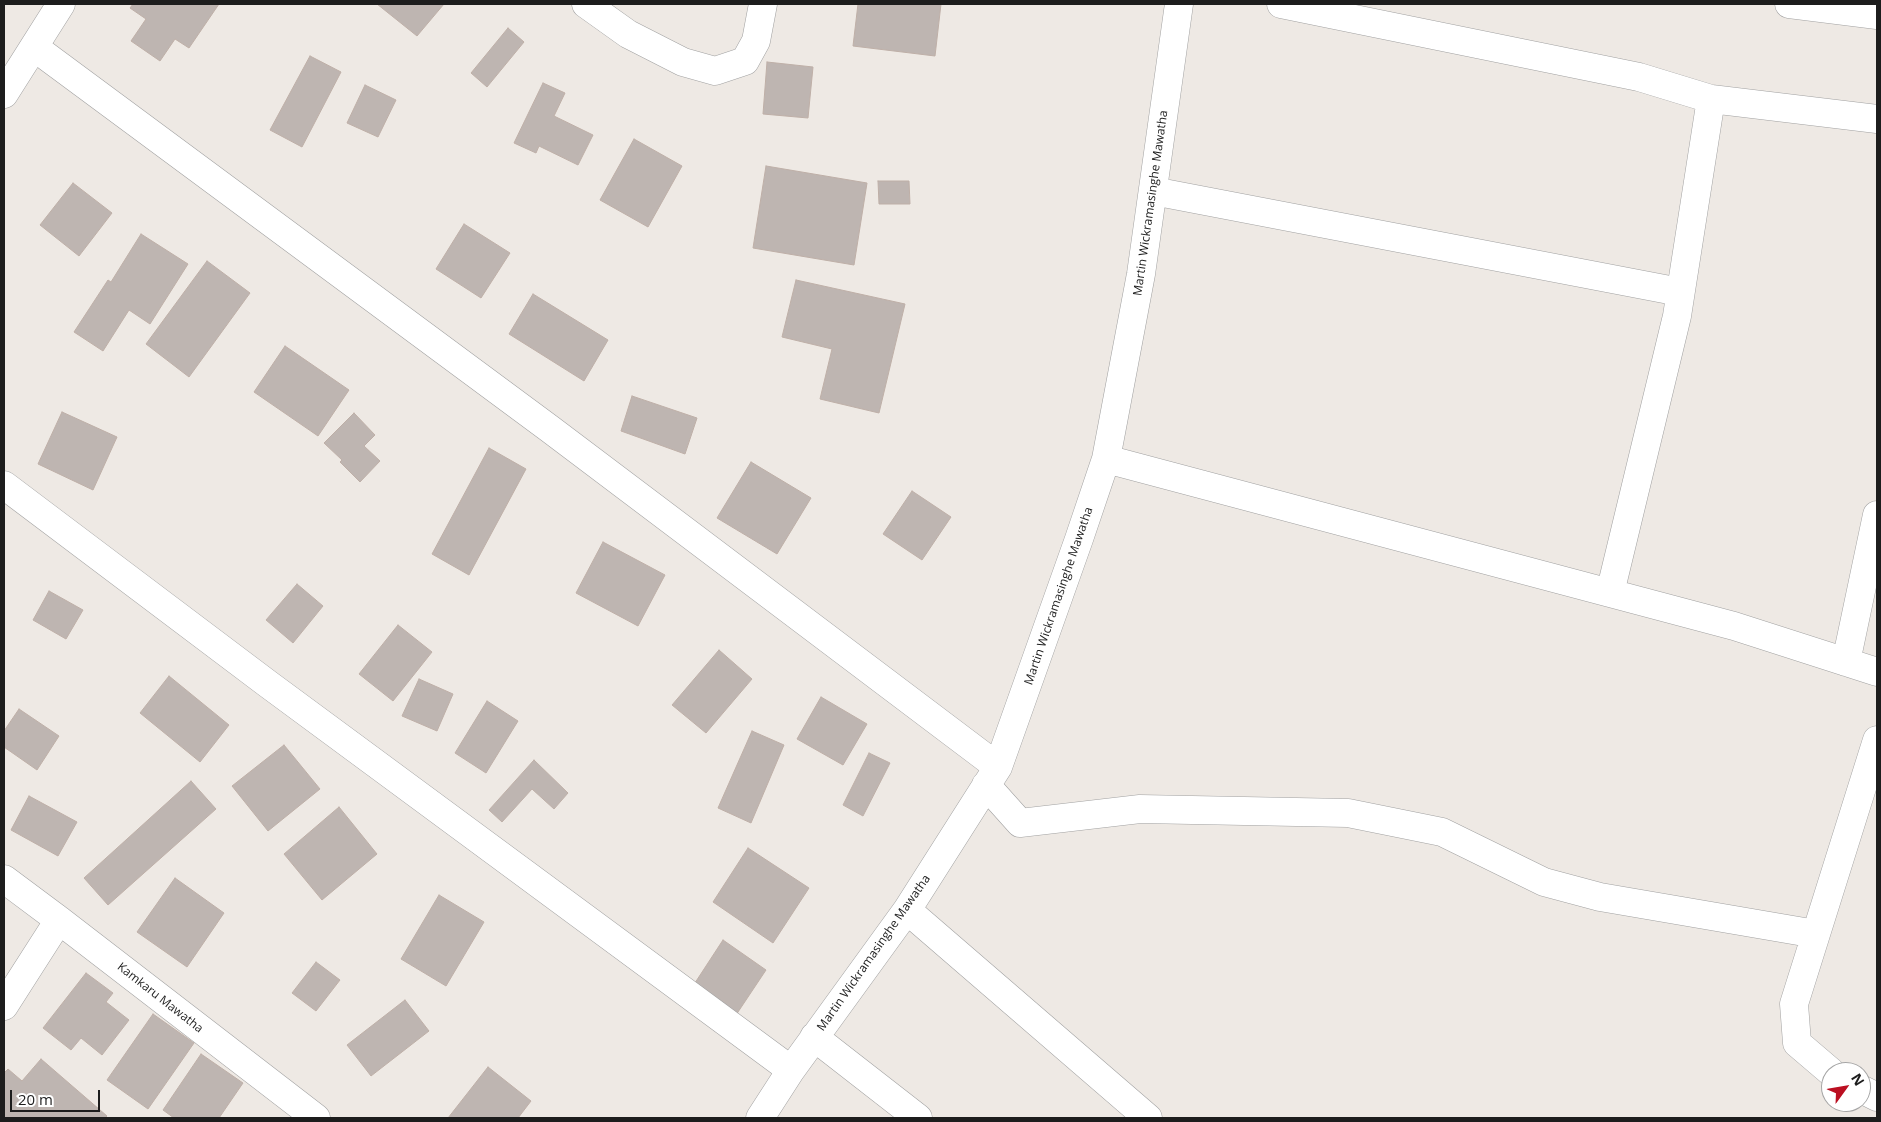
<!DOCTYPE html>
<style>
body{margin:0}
#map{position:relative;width:1881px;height:1122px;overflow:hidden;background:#eee9e4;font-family:"Open Sans",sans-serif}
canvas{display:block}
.frame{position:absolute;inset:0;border:5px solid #1d1d1d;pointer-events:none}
.north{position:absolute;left:1821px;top:1062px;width:50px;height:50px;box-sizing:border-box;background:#fff;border:1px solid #a5a5a5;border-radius:50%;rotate:58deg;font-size:14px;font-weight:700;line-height:20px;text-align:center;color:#1d1d1d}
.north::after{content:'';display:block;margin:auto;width:18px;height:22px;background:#bb0f21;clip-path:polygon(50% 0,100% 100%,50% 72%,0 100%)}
.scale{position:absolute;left:10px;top:1090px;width:90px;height:22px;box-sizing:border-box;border:2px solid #1d1d1d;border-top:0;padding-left:6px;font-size:15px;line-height:18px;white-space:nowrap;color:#1d1d1d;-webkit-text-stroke:4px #fff;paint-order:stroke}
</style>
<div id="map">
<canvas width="1881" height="1122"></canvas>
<div class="frame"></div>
<div class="north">N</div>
<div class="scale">20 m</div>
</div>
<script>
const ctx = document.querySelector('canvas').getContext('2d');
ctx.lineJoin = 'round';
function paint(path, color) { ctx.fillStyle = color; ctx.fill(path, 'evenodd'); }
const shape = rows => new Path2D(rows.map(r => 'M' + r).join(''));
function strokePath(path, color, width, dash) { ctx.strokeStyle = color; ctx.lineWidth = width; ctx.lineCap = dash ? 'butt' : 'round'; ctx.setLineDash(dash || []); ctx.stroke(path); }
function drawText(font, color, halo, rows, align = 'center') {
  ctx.font = font + ' "Open Sans",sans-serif'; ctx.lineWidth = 4; ctx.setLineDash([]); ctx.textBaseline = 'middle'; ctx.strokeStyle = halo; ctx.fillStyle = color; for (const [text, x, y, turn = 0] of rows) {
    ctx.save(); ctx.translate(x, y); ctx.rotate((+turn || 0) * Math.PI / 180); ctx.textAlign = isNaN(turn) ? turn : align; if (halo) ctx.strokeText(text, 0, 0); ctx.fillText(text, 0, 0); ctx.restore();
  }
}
const building = shape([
 [133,4,219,4,189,48,175,39,160,61,131,41,146,19,130,8,133,4],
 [377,4,444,4,417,36,377,4],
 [858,4,941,4,935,56,853,46,858,4],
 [508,28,524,42,487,87,471,73,508,28],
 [310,56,341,72,302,147,270,130,310,56],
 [767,62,813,67,808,118,763,114,767,62],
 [543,83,565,93,554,116,593,135,578,165,539,146,536,153,514,143,543,83],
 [365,85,396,100,378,137,347,123,365,85],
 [634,139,682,166,648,227,600,200,634,139],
 [766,166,867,183,854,265,753,248,766,166],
 [878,181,909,181,910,204,879,204,878,181],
 [73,183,112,213,79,256,40,225,73,183],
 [464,224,510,253,481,298,436,269,464,224],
 [141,234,188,264,150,324,129,310,103,351,74,332,108,280,111,282,141,234],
 [207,261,250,293,189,377,146,344,207,261],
 [796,280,905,304,879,413,820,399,832,349,782,337,796,280],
 [533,294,608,340,584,381,509,334,533,294],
 [285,346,349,390,318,436,254,392,285,346],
 [632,396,697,418,685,454,621,431,632,396],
 [62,412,117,437,93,490,38,464,62,412],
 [354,413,375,435,364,446,380,461,360,482,340,462,342,460,324,443,354,413],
 [489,448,526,469,469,575,432,554,489,448],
 [751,462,811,498,777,554,717,518,751,462],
 [912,491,951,517,922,560,883,534,912,491],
 [603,542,665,575,638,626,576,593,603,542],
 [297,584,323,606,293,643,266,620,297,584],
 [49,591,83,610,66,639,33,620,49,591],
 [398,625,432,652,393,701,359,674,398,625],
 [719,650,752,679,706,733,672,705,719,650],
 [169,676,229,725,200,762,140,713,169,676],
 [419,679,453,694,437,731,402,716,419,679],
 [821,697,867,724,843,765,797,739,821,697],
 [487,701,518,721,486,773,455,753,487,701],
 [19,709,59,736,37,770,4,747,4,731,19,709],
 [752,731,784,745,751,823,718,808,752,731],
 [284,745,320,789,268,831,232,786,284,745],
 [869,753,890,763,863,816,843,805,869,753],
 [534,760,568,793,554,809,532,789,502,822,489,810,534,760],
 [191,781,216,809,108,905,84,878,191,781],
 [29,796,77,822,58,856,11,830,29,796],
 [339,807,377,854,322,900,284,854,339,807],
 [748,848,809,888,773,943,713,902,748,848],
 [175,878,224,913,187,967,137,932,175,878],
 [439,895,484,922,446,986,401,959,439,895],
 [723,940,766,970,734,1018,691,989,723,940],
 [316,962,340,980,316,1011,292,993,316,962],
 [86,973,113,993,106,1002,129,1020,102,1055,81,1038,71,1050,43,1028,86,973],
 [405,1000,429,1031,371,1076,347,1045,405,1000],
 [153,1014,194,1043,148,1109,107,1080,153,1014],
 [201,1054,243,1083,219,1118,174,1118,163,1110,201,1054],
 [41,1059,107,1116,105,1118,4,1118,4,1073,8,1069,22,1081,41,1059],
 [488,1067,531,1101,518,1118,448,1118,488,1067]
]);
paint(building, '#beb5b1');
strokePath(building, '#beafa7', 1);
const street = shape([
 [586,4,628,34,683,62,715,71,745,61,756,41,763,4],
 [1281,4,1639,77,1711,99,1877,119],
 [1789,4,1877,15],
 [34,47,550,429,998,767],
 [4,94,61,4],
 [1153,191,1680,292],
 [1106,459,1734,626,1877,672],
 [4,485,268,684,791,1070],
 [1610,593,1677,316,1711,99],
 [1846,662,1877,515],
 [986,785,1020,823,1140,809,1348,813,1442,832,1544,882,1600,897,1816,934],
 [4,879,59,920,316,1118],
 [907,910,1148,1118],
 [4,1006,59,920],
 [814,1037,918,1118],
 [1831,1072,1797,1043,1794,1004,1877,740],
 [1861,1089,1877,1097],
 [760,1118,791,1070,907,910,998,767,1079,539,1106,459,1141,274,1179,4]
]);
strokePath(street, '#a1a1a1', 29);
strokePath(street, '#fff', 28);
drawText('12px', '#1d1d1d', '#fff', [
 ["Martin Wickramasinghe Mawatha",1151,203,-82],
 ["Martin Wickramasinghe Mawatha",1059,596,-71],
 ["Martin Wickramasinghe Mawatha",874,953,-55],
 ["Kamkaru Mawatha",160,998,38]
]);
</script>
